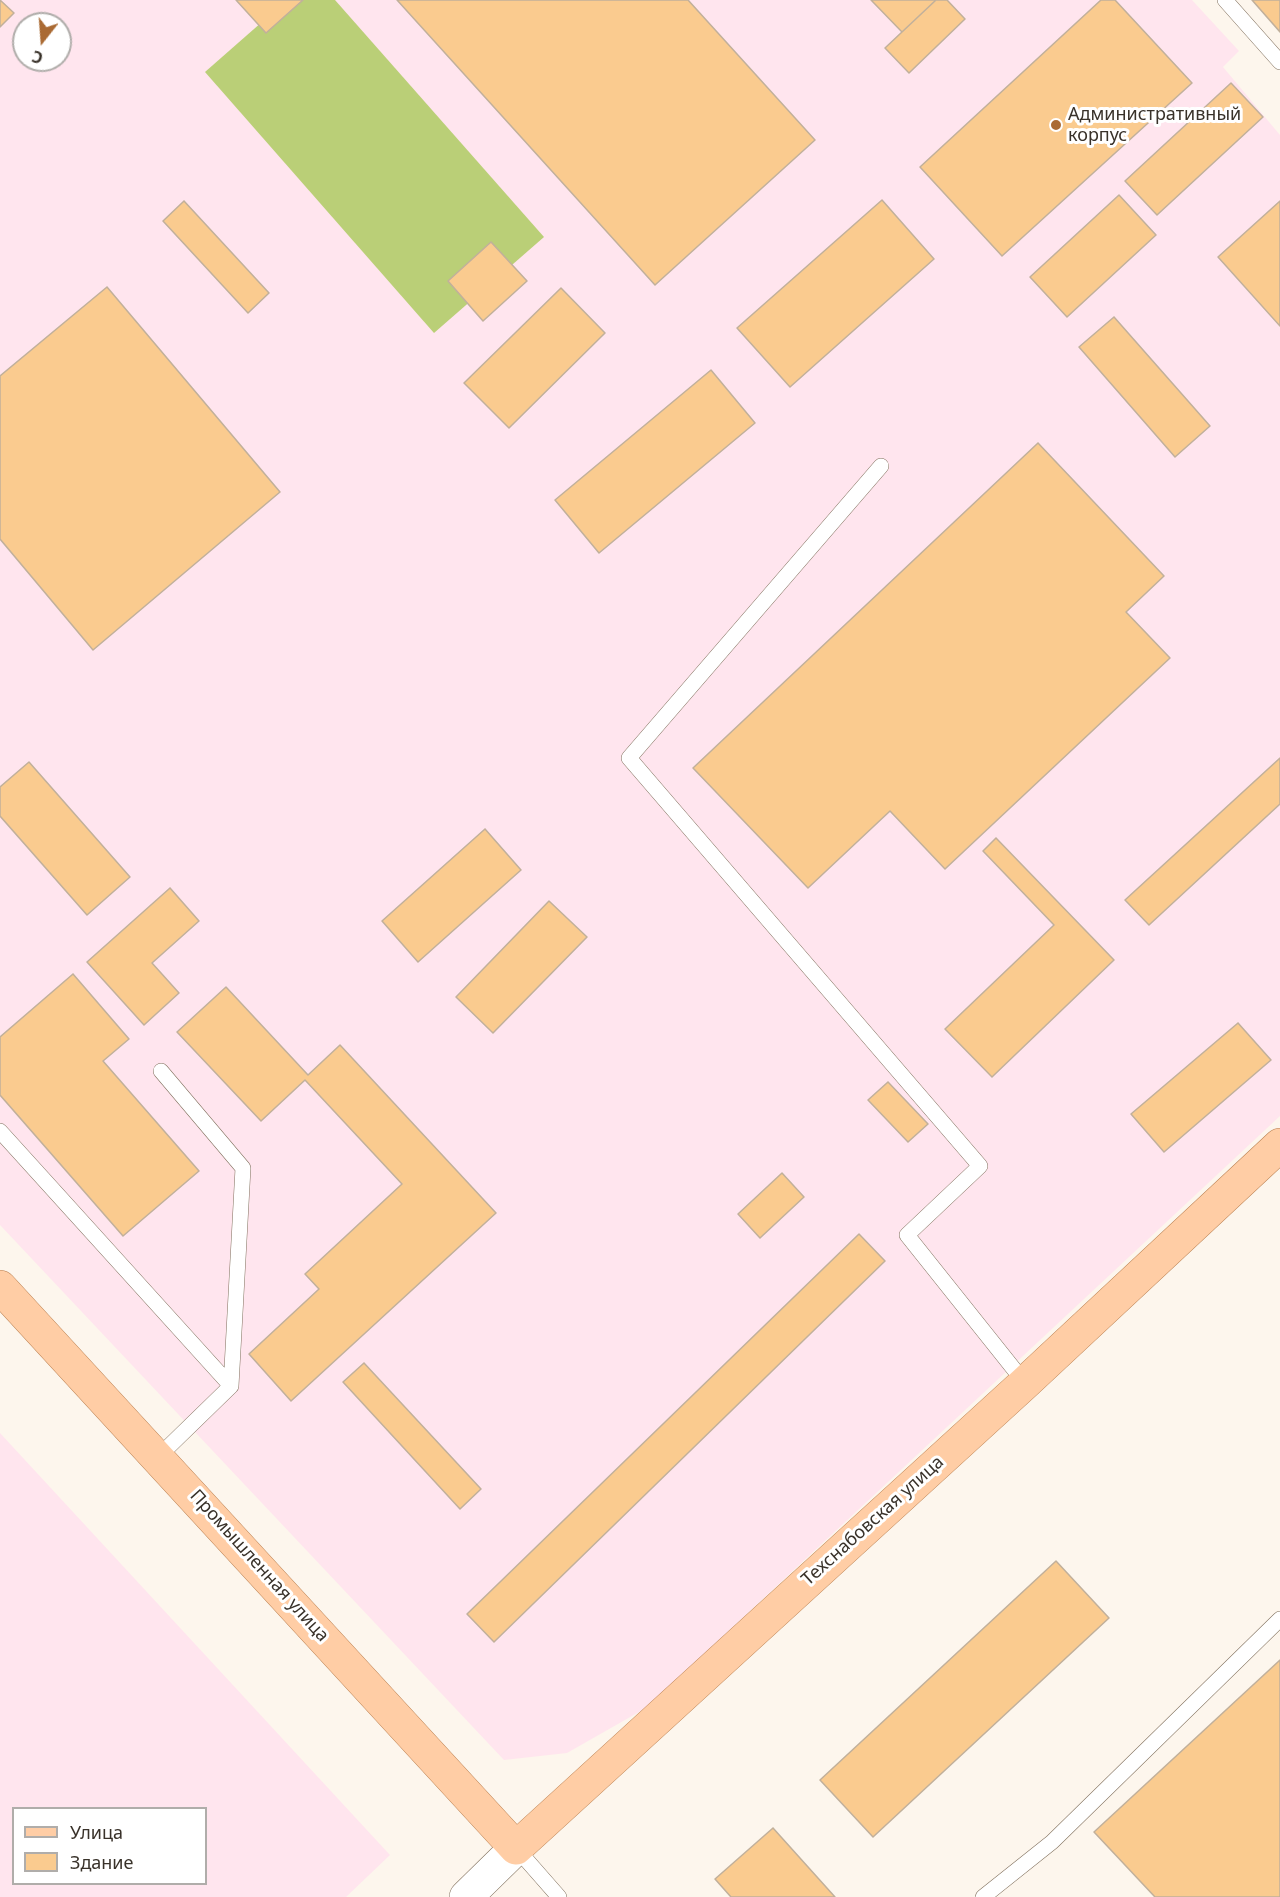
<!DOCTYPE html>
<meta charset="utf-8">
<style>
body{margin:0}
#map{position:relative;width:1280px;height:1897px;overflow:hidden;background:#fdf6ed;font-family:"Noto Sans",sans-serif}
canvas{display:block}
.legend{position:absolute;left:12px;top:1807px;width:195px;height:78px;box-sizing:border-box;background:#fff;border:2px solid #b0adaa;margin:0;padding:8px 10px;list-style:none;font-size:18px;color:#39322a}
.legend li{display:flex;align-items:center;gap:12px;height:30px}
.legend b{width:30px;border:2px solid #b0adaa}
.north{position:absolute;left:12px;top:12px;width:60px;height:60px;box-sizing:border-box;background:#fff;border:2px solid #b0adaa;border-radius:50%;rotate:197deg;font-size:16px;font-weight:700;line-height:24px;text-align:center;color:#39322a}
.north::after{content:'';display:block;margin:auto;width:21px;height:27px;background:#aa6a33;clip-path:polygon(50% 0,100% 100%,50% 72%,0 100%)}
</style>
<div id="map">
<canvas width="1280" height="1897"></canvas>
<ul class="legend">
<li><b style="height:8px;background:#ffcda5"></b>Улица</li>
<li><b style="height:16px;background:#facb8f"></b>Здание</li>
</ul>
<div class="north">С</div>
</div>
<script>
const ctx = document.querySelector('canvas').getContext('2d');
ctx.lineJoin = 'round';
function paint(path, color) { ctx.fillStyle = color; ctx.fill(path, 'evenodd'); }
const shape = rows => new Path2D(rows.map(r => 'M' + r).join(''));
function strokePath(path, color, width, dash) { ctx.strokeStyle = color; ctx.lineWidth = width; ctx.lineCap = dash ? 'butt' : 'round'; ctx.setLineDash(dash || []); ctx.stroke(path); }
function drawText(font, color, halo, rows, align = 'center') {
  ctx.font = font + ' "Noto Sans",sans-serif'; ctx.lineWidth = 6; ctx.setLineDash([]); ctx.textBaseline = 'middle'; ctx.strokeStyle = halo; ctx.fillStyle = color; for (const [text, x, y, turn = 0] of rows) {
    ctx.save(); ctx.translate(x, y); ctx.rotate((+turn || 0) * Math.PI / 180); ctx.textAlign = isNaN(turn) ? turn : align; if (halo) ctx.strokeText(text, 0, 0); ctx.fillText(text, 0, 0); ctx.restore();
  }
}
paint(shape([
 [0,0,1192,0,1239,51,1223,67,1280,135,1280,1116,646,1708,567,1753,504,1760,0,1225],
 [24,24,60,24,60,60,24,60],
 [0,1433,390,1855,346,1897,0,1897],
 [206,1808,206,1884,14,1884,14,1808]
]), '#ffe5ee');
paint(shape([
 [287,0,335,0,544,237,434,333,205,72]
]), '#bacf77');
const building = shape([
 [0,0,14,13,0,27,0,0],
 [236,0,303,0,266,33,236,0],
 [397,0,688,0,815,140,655,285,397,0],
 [871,0,936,0,902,32,871,0],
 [936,0,947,0,965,19,909,73,885,48,936,0],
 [1101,0,1115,0,1192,83,1002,256,920,167,1101,0],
 [1252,0,1280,0,1280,32,1252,0],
 [1231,83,1263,117,1157,215,1125,181,1231,83],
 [1119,195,1156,235,1067,317,1030,277,1119,195],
 [882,200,934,259,790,387,737,328,882,200],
 [184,201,269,293,248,313,163,221,184,201],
 [1280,201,1280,326,1218,257,1280,201],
 [491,242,527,281,483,321,448,281,491,242],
 [107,287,280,492,93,650,0,539,0,376,107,287],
 [561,288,605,333,509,428,464,383,561,288],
 [1114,317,1210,426,1175,457,1079,347,1114,317],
 [711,370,755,423,599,553,555,500,711,370],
 [1038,443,1164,576,1126,612,1170,658,945,869,890,811,808,888,693,768,1038,443],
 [1280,758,1280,804,1149,925,1125,900,1280,758],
 [29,762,130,877,87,915,0,816,0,787,29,762],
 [485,829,521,870,418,962,382,921,485,829],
 [996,838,1114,960,992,1077,945,1029,1054,925,983,851,996,838],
 [170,888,199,921,152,963,179,993,144,1025,87,962,170,888],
 [549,901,587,937,493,1033,456,997,549,901],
 [73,974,129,1039,103,1061,199,1171,123,1236,0,1095,0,1037,73,974],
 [226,987,308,1075,340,1045,496,1213,291,1401,249,1354,319,1289,305,1274,402,1184,305,1080,261,1121,177,1032,226,987],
 [1238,1023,1271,1060,1164,1152,1131,1114,1238,1023],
 [888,1082,928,1124,908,1142,868,1100,888,1082],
 [782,1173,804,1197,760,1238,738,1214,782,1173],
 [859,1234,885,1261,494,1642,467,1614,859,1234],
 [364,1363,481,1489,460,1509,343,1382,364,1363],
 [1056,1561,1109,1618,873,1837,820,1780,1056,1561],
 [1280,1660,1280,1897,1155,1897,1094,1832,1280,1660],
 [773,1828,835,1897,731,1897,715,1879,773,1828]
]);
paint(building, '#facb8f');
strokePath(building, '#c1b09b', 1.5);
const service = shape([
 [1225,0,1280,62],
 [881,466,629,758,980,1166,907,1235,1025,1383],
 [0,1131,231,1386],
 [158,1457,231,1386,243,1168,161,1071],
 [516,1848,559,1897],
 [983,1897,1052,1842,1280,1619]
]);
const tertiary = shape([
 [466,1897,516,1848]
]);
const primary = shape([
 [0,1287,516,1848,1025,1383,1280,1145]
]);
strokePath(service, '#80705d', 16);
strokePath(tertiary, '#80705d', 34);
strokePath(primary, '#ba8153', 34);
strokePath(service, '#fff', 15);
strokePath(tertiary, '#fff', 33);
strokePath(primary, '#ffcda5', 33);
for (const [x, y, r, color] of [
 [1056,125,6,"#aa6a33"]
]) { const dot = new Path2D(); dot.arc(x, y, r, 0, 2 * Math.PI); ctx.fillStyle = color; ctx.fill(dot); strokePath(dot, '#fff', 2); }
drawText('18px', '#39322a', '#fff', [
 ["Административный",1068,115],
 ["корпус",1068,136]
], 'left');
drawText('18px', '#39322a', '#fff', [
 ["Техснабовская улица",873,1521,-42],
 ["Промышленная улица",259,1566,48]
]);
</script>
